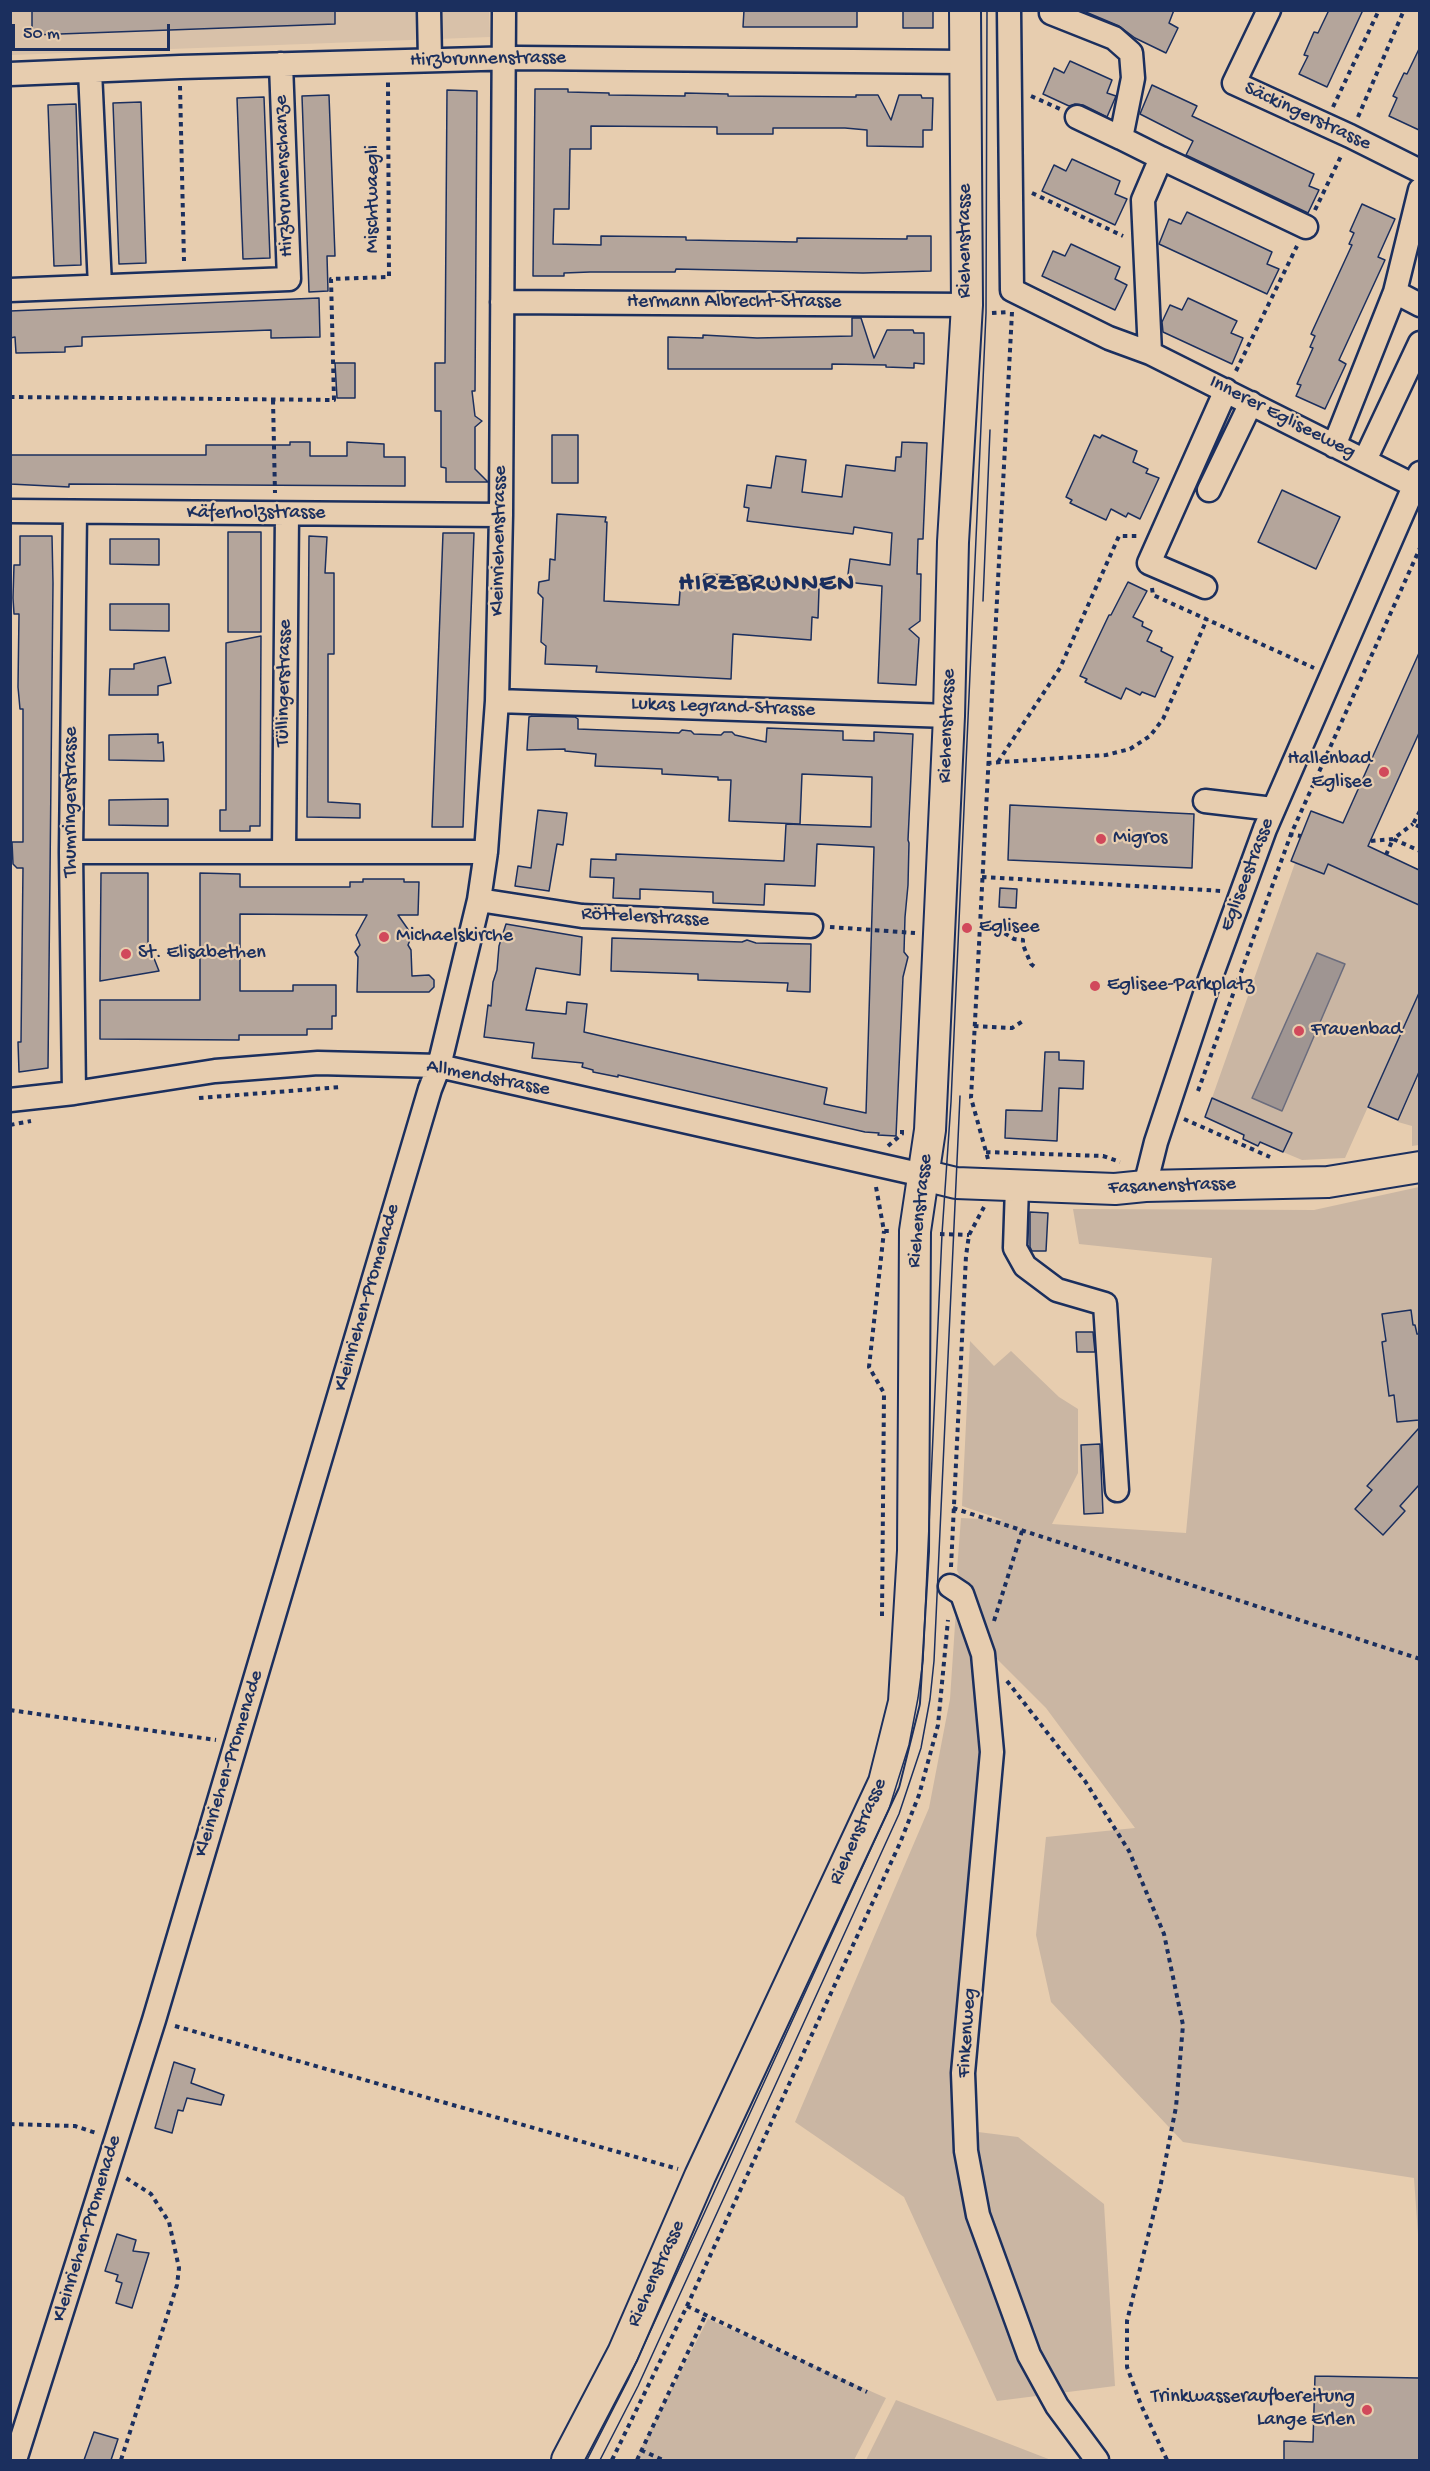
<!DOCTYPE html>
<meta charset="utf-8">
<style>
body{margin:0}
#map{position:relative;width:1430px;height:2471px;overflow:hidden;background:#e7cdaf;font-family:"Gochi Hand",sans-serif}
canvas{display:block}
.frame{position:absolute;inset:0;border:12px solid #1b2f5e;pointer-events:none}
.scale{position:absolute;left:12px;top:24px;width:158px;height:27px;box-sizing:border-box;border:3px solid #1b2f5e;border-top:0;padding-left:8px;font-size:18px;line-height:21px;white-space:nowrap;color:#1b2f5e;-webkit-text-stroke:4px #e7cdaf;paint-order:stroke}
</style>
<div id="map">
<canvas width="1430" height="2471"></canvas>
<div class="frame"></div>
<div class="scale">50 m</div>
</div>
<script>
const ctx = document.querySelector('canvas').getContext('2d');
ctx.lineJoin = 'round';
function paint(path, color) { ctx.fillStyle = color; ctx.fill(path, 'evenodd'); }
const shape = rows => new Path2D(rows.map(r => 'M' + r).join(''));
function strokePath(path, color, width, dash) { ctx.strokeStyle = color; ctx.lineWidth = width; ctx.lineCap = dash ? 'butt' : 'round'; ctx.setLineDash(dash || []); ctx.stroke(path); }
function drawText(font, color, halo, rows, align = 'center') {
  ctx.font = font + ' "Gochi Hand",sans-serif'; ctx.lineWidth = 4.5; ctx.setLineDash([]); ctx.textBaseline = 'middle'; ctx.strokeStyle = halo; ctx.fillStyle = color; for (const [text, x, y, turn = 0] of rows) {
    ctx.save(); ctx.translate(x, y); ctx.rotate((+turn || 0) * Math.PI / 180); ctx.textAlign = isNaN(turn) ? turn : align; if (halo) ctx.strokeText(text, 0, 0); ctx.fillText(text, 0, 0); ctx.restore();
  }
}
paint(shape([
 [10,11,489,11,490,37,11,55]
]), '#d8c1a9');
paint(shape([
 [1295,863,1324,874,1328,864,1419,905,1419,993,1345,1158,1302,1160,1283,1152,1291,1133,1212,1098],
 [1419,1075,1419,1145,1412,1146,1412,1126,1398,1122],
 [1419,1187,1419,2248,1414,2178,1183,2142,1051,2002,1036,1935,1046,1837,1135,1828,1046,1708,990,1652,957,1570,961,1518,1003,1520,962,1506,970,1341,994,1366,1011,1351,1059,1397,1078,1409,1078,1473,1052,1524,1186,1533,1212,1258,1079,1244,1073,1209,1314,1210],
 [957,1595,977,1655,980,1749,954,2129,1018,2137,1104,2204,1115,2386,997,2401,904,2197,795,2122,929,1808,950,1699],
 [708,2319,886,2398,854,2460,635,2460],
 [896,2400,1051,2460,866,2460]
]), '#cab6a3');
const water = shape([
 [1317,953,1345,964,1282,1111,1252,1098,1317,953]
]);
paint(water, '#9f9592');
strokePath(water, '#6a6c7d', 1.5);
const building = shape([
 [32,10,335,10,335,24,32,35,32,10],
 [744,10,857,10,857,27,743,27,744,10],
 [903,10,933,10,933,28,903,28,903,10],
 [1081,10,1174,10,1169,23,1178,28,1166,53,1135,38,1119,26,1081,10],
 [1329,10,1363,10,1327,87,1299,74,1308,56,1304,55,1314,32,1318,33,1329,10],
 [1419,49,1419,130,1389,116,1397,98,1393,96,1404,73,1407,74,1419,49],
 [1070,61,1112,80,1107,93,1116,96,1107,117,1083,105,1075,104,1069,106,1043,94,1054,68,1064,73,1070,61],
 [1152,85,1197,106,1192,116,1314,174,1309,186,1319,190,1308,213,1186,155,1193,141,1140,114,1152,85],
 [535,89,568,89,568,92,609,93,609,95,685,96,685,93,728,94,728,96,856,97,856,95,878,95,891,120,899,95,921,95,922,98,933,98,932,130,923,130,923,147,867,146,867,130,845,128,773,128,773,134,717,134,717,127,591,126,591,149,570,149,569,209,554,209,553,244,601,245,601,236,686,237,686,240,797,242,797,238,907,239,907,236,931,236,931,271,863,273,676,269,675,272,590,272,564,273,564,276,533,276,535,89],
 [447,90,477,91,475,391,472,391,475,416,482,421,475,427,475,469,488,482,446,482,446,468,441,467,441,411,435,411,435,363,445,363,447,90],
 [329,95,335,256,327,256,328,291,309,292,302,96,329,95],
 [264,97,270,258,243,259,237,98,264,97],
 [141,102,146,263,119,264,113,103,141,102],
 [76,104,81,265,54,266,48,105,76,104],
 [1072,159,1120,181,1115,194,1127,199,1115,225,1042,191,1054,165,1066,171,1072,159],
 [1362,204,1395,219,1378,257,1385,260,1339,360,1346,364,1325,409,1296,396,1301,385,1297,384,1313,348,1310,347,1315,336,1311,334,1352,245,1349,244,1354,233,1350,231,1362,204],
 [1187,212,1272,252,1267,264,1279,269,1267,294,1159,244,1169,219,1181,224,1187,212],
 [1071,244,1120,267,1115,279,1127,285,1115,310,1042,276,1053,251,1065,256,1071,244],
 [319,298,320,337,271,338,271,330,82,337,82,346,65,347,65,352,16,353,15,337,10,338,10,311,319,298],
 [1188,298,1237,321,1231,333,1243,338,1232,364,1163,332,1162,322,1170,305,1182,310,1188,298],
 [852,318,861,318,874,358,887,330,913,330,914,333,924,333,924,364,914,363,914,368,886,367,886,365,832,364,832,369,668,369,668,337,703,338,703,335,757,338,852,336,852,318],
 [335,363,355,363,355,398,337,398,335,363],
 [552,435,578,435,578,483,552,483,552,435],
 [1094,435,1100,438,1102,435,1137,451,1133,462,1148,469,1146,473,1159,478,1140,519,1128,513,1126,517,1111,509,1106,520,1070,503,1072,500,1066,497,1094,435],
 [290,442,310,442,310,456,347,456,347,442,384,444,384,457,405,457,405,486,69,484,69,487,10,484,10,455,206,455,206,445,290,445,290,442],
 [902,442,927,443,923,539,918,539,917,574,921,574,920,621,909,629,919,638,916,685,878,683,882,586,847,582,850,559,890,565,892,533,854,527,853,534,747,521,749,508,744,507,747,485,771,488,776,456,806,460,802,492,842,497,846,465,895,471,896,457,901,457,902,442],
 [1282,490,1340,517,1316,569,1258,542,1282,490],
 [557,514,606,517,605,522,607,522,604,601,679,605,681,578,703,579,704,574,763,576,762,581,797,583,796,588,819,589,818,618,812,617,811,640,733,634,731,679,596,672,597,666,545,664,546,646,541,642,543,598,538,593,539,582,549,580,550,559,555,560,557,514],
 [228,532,261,532,261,632,228,632,228,532],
 [443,533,474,533,463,827,432,827,443,533],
 [20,536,52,536,53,583,48,1068,19,1072,18,1042,21,1042,23,868,17,868,13,864,12,842,23,842,23,709,20,709,18,687,19,614,14,614,13,598,14,565,20,565,20,536],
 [309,536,327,537,325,573,334,573,334,654,328,654,328,802,360,804,360,818,307,817,309,536],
 [110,539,159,539,159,565,110,564,110,539],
 [1128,582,1147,591,1133,617,1143,622,1142,626,1152,631,1147,641,1162,648,1161,651,1173,657,1155,697,1142,692,1140,695,1126,688,1121,699,1085,682,1087,679,1080,676,1109,615,1111,615,1128,582],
 [110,604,169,604,169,631,110,630,110,604],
 [261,636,260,826,250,826,250,831,220,831,220,810,226,810,226,643,261,636],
 [1419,653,1419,733,1368,846,1419,870,1419,905,1328,864,1324,874,1291,861,1311,811,1343,823,1419,653],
 [165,657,171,683,158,686,158,695,109,695,110,669,134,669,134,664,165,657],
 [532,716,575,717,578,719,578,729,679,733,682,730,691,731,694,734,721,735,724,732,732,732,735,735,766,742,767,728,843,731,843,740,874,741,874,732,913,734,908,840,909,843,908,885,905,917,904,952,908,957,903,977,896,1136,878,1135,879,1133,865,1132,618,1075,618,1077,593,1072,593,1070,582,1067,583,1063,532,1058,534,1043,484,1037,488,1005,491,1006,493,982,497,970,499,946,506,924,582,937,580,975,536,968,526,1010,566,1014,567,1002,587,1004,584,1032,827,1088,824,1104,866,1113,874,847,817,844,815,886,765,884,764,905,713,903,713,892,640,889,640,899,613,898,614,878,590,877,591,859,616,860,616,854,784,861,786,824,871,827,872,777,802,774,800,824,729,821,731,780,718,780,718,777,662,774,662,769,595,766,596,754,565,751,565,749,527,750,529,717,532,716],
 [158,734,158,743,163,742,164,761,109,760,109,735,158,734],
 [168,799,168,826,109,825,109,800,168,799],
 [1010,805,1194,814,1192,868,1008,860,1010,805],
 [538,810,567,813,563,845,557,844,549,891,515,886,518,866,531,868,538,810],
 [101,873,148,873,148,943,159,971,100,981,101,873],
 [200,873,240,874,240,887,350,887,350,882,363,882,363,879,404,879,404,882,419,882,418,915,398,915,412,935,408,945,411,950,412,976,429,975,434,980,434,987,429,992,357,992,358,957,355,952,360,945,356,935,367,915,240,914,240,991,293,991,293,985,336,985,336,1016,332,1016,332,1029,307,1029,307,1035,239,1035,239,1040,100,1039,100,1000,200,1000,200,873],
 [1000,888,1017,889,1016,908,999,907,1000,888],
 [612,938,742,942,747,940,756,943,811,944,810,992,787,991,788,983,698,980,698,974,611,971,612,938],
 [1419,993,1419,1072,1398,1120,1368,1107,1419,993],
 [1045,1052,1059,1052,1059,1060,1084,1061,1083,1089,1059,1088,1057,1141,1005,1138,1006,1110,1042,1111,1045,1052],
 [1212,1098,1292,1133,1283,1152,1260,1142,1258,1146,1243,1139,1244,1135,1205,1117,1212,1098],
 [1030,1212,1048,1213,1046,1251,1032,1251,1030,1247,1030,1212],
 [1411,1310,1413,1325,1415,1325,1417,1334,1419,1334,1419,1420,1397,1422,1394,1395,1389,1396,1382,1342,1386,1341,1382,1314,1411,1310],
 [1076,1332,1093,1332,1095,1352,1077,1352,1076,1332],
 [1419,1428,1419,1485,1400,1506,1405,1511,1383,1535,1355,1509,1372,1490,1367,1486,1419,1428],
 [1100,1444,1103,1513,1084,1514,1081,1445,1100,1444],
 [174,2062,195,2069,191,2083,224,2095,221,2105,187,2098,183,2111,178,2110,172,2133,155,2128,174,2062],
 [117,2234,136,2240,133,2251,149,2253,132,2308,116,2303,122,2283,116,2281,118,2275,105,2271,117,2234],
 [1315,2376,1419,2378,1419,2460,1284,2460,1284,2441,1313,2442,1315,2376],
 [94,2432,118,2439,111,2460,84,2460,94,2432]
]);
paint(building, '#b4a59b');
strokePath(building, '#1b2f5e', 1.5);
const minor = shape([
 [429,10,430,60],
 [1009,10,1012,290,1109,338,1150,353,1413,485],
 [1269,10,1234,83,1350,136,1420,171],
 [1051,13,1114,38,1131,53,1133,78,1121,138,1161,158],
 [90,71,100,286],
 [10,74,180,67,518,58,965,62],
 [1077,117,1121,138],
 [10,290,289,279,281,64],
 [1395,292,1420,305],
 [502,302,967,305],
 [1150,353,1143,200,1161,158,1306,227],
 [1334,446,1395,292,1420,190],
 [1365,460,1420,343],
 [1209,490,1251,403],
 [10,511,501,515],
 [1205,587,1149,563,1226,390],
 [497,701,949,716],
 [1205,801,1273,809],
 [71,852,486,852],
 [284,852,287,514],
 [479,900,582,916,811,926],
 [74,1093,71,852,75,512],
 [10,1100,74,1093,215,1071,318,1063,439,1066,923,1175],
 [1017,1186,1015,1248,1025,1266,1057,1290,1105,1304,1117,1490],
 [1145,1186,1156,1142,1209,982,1265,829,1420,473],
 [950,1586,962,1594,983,1654,992,1752,963,2073,966,2151,978,2215,1029,2355,1057,2406,1097,2460],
 [15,2460,154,2020,430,1089,439,1066,479,900,486,852,497,701,501,515,504,10]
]);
const major = shape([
 [923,1175,956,1183,1115,1189,1145,1186,1328,1182,1420,1167],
 [567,2460,623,2353,700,2176,884,1782,904,1702,913,1551,915,1231,930,1130,949,716,953,542,967,305,965,10]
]);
strokePath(minor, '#1b2f5e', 27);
strokePath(major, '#1b2f5e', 34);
strokePath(shape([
 [180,86,184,261],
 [1031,96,1060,109],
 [1333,107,1379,10],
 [1358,117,1404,10],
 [1032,193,1123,236],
 [1315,210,1342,154],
 [992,313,1008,312],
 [1236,371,1297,246],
 [10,397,334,400,331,279,389,277,388,82],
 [273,400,275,493],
 [1152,588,1153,595,1314,668],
 [998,762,1060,668,1119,536,1137,536],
 [987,763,1106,755,1130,749,1150,736,1163,719,1207,619],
 [1420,811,1413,824,1420,827],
 [1289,834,1301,836],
 [1371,841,1393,839,1413,824],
 [1386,855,1393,839,1420,851],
 [982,877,1222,891],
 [980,924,991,925,1014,939,1023,940,1023,945,1031,964,1036,968],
 [830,927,915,933],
 [974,1026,1012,1028,1023,1021],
 [1198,1091,1291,834,1420,548],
 [199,1098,341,1087],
 [1184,1119,1270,1157],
 [10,1125,31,1121],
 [888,1146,902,1134,902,1130],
 [986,1152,1103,1156,1120,1162],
 [988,1159,971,1098,1012,312],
 [876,1187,884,1231,891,1231],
 [940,1234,969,1235],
 [953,1508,1420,1659],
 [951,1567,966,1256,969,1235,984,1207],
 [882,1616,884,1393,869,1367,884,1231],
 [994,1621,1022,1531],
 [1007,1681,1085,1781,1129,1851,1164,1934,1183,2025,1176,2107,1160,2188,1127,2321,1127,2367,1141,2405,1167,2460],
 [10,1710,216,1740],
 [175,2026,678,2169],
 [10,2124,75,2126,96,2133],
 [687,2306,867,2392],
 [641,2450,663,2460],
 [121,2460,177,2285,179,2268,169,2222,151,2194,126,2178],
 [612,2460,687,2306,900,1843,919,1795,938,1725,948,1620],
 [637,2460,706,2314]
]), '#1b2f5e', 4, [4.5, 4.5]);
strokePath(minor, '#e7cdaf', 22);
strokePath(major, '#e7cdaf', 30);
strokePath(shape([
 [983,601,990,430],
 [587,2460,628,2380,889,1809,909,1745,918,1698,923,1660,942,1234,951,1102,986,313,987,10],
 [600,2460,638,2386,899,1814,921,1748,930,1699,934,1661,960,1096]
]), '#1b2f5e', 1.5);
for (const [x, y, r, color] of [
 [1384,772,6,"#d1495b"],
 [1101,839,6,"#d1495b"],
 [967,928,6,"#d1495b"],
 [384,937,6,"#d1495b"],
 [126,954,6,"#d1495b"],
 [1095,986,6,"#d1495b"],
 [1299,1031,6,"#d1495b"],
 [1367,2410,6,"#d1495b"]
]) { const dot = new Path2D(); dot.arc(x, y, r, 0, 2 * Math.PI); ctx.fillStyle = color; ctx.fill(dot); strokePath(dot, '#e7cdaf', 2); }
drawText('20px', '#1b2f5e', '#e7cdaf', [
 ["Hirzbrunnenstrasse",488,60,-1],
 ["Säckingerstrasse",1307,117,25],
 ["Hirzbrunnenschanze",285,176,-92],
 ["Mischtwaegli",374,199,-90],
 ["Riehenstrasse",966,241,-90],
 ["Hermann Albrecht-Strasse",734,303],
 ["Innerer Egliseeweg",1282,418,27],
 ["Käferholzstrasse",256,514],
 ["Kleinriehenstrasse",500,541,-89],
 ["Tüllingerstrasse",285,683,-89],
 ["Lukas Legrand-Strasse",723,708,2],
 ["Riehenstrasse",948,726,-88],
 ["Thumringerstrasse",72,802,-90],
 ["Egliseestrasse",1248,875,-69],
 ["Röttelerstrasse",645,918,3],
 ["Allmendstrasse",488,1079,11],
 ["Fasanenstrasse",1172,1187,-2],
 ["Riehenstrasse",921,1211,-84],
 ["Kleinriehen-Promenade",368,1298,-74],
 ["Kleinriehen-Promenade",230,1764,-73],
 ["Riehenstrasse",859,1832,-66],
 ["Finkenweg",968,2033,-86],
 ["Kleinriehen-Promenade",88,2229,-73],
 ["Riehenstrasse",657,2274,-66]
]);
drawText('20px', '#1b2f5e', '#e7cdaf', [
 ["Hallenbad",1372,760,"right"],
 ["Eglisee",1372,783,"right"],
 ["Migros",1113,839],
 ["Eglisee",979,928],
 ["Michaelskirche",396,937],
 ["St. Elisabethen",138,954],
 ["Eglisee-Parkplatz",1107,986],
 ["Frauenbad",1311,1031],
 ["Trinkwasseraufbereitung",1355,2398,"right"],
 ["Lange Erlen",1355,2421,"right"]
], 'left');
ctx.letterSpacing = '1.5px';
drawText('bold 26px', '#1b2f5e', '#e7cdaf', [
 ["HIRZBRUNNEN",767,585]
]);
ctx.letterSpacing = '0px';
</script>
